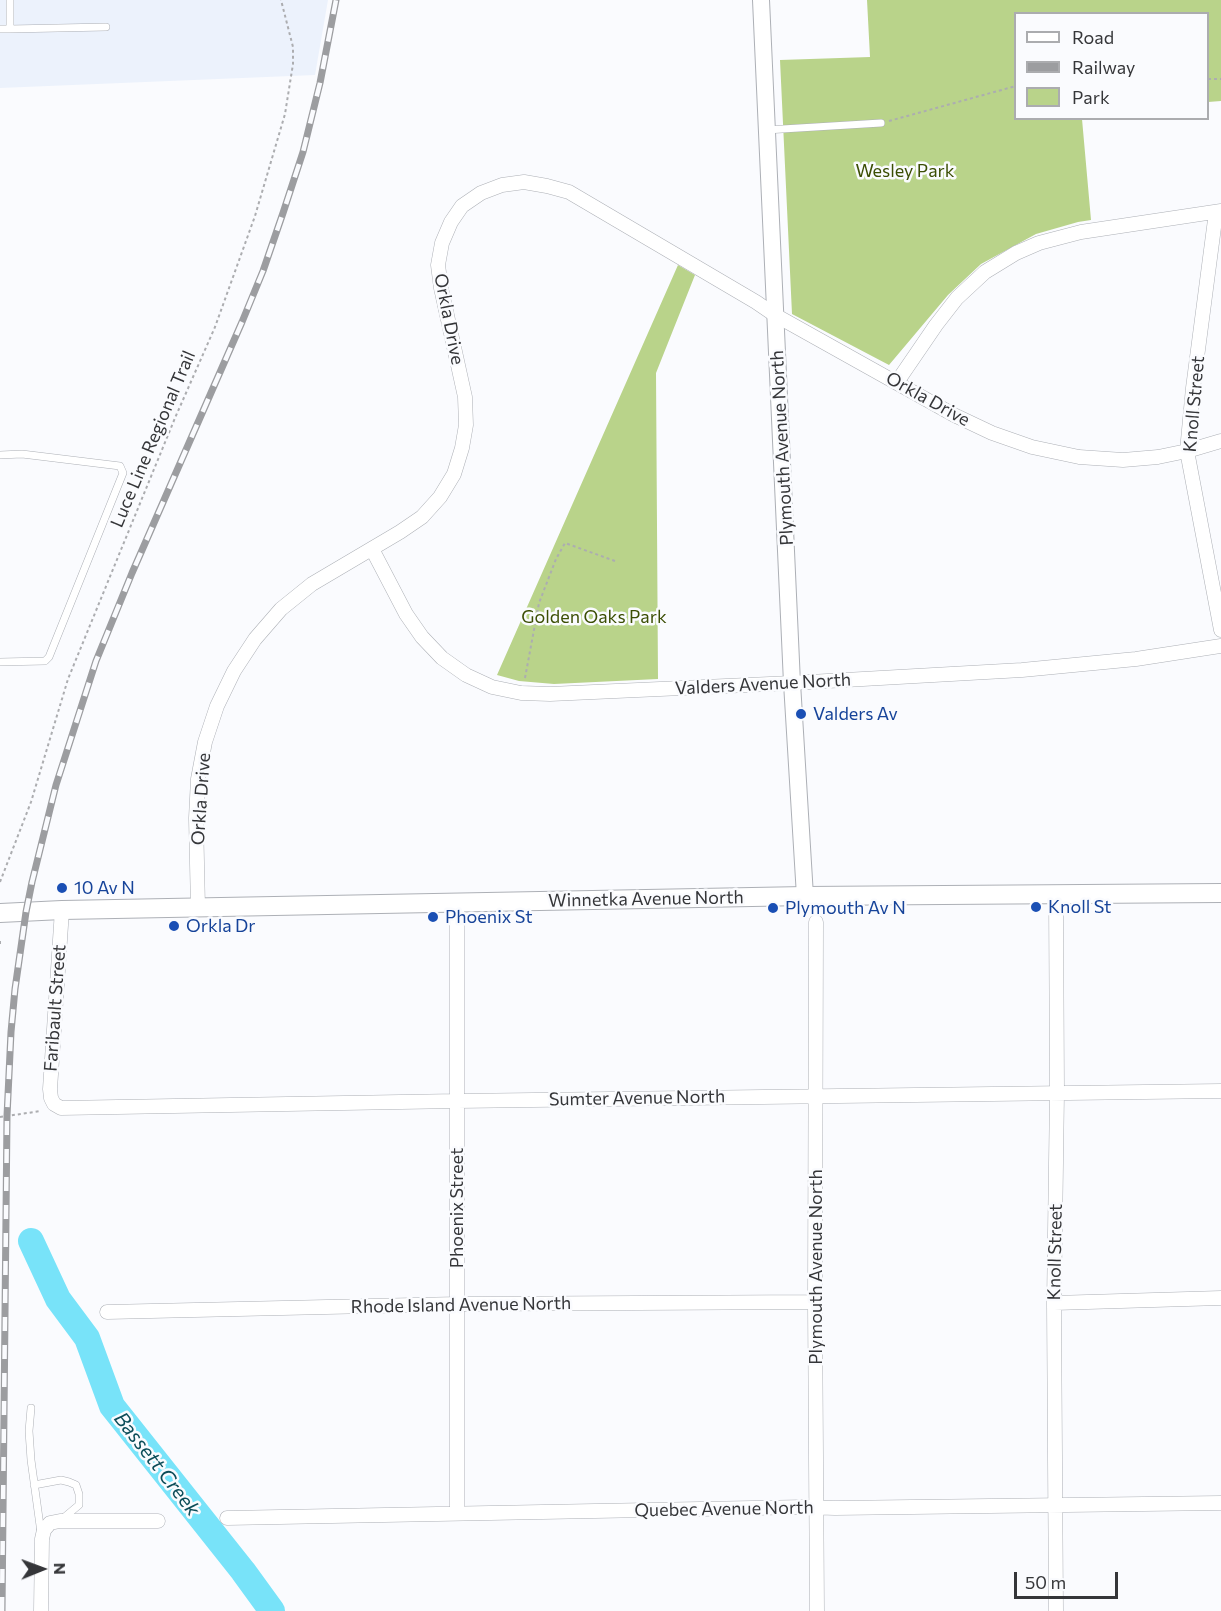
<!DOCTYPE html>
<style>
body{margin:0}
#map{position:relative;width:1221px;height:1611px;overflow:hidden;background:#fafbfe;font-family:Commissioner,sans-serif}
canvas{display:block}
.legend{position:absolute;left:1014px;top:12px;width:195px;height:108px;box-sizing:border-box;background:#fafbfe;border:2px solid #abacaf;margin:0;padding:8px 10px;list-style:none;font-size:18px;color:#353639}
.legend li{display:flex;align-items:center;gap:12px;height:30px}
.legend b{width:30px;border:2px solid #abacaf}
.north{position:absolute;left:12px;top:1539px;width:60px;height:60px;-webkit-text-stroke:4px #fafbfe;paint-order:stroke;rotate:89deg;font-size:16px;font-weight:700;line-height:24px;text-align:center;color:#353639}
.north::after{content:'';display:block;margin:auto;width:21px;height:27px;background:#353639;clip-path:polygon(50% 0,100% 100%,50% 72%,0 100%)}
.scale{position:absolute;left:1014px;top:1572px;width:104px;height:27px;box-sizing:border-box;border:3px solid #353639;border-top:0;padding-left:8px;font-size:18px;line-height:21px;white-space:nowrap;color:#353639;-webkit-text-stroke:4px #fafbfe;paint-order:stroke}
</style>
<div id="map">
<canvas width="1221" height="1611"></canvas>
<ul class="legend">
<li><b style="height:8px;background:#fff"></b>Road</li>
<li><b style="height:8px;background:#9c9da0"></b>Railway</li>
<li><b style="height:16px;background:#b9d38a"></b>Park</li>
</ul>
<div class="north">N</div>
<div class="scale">50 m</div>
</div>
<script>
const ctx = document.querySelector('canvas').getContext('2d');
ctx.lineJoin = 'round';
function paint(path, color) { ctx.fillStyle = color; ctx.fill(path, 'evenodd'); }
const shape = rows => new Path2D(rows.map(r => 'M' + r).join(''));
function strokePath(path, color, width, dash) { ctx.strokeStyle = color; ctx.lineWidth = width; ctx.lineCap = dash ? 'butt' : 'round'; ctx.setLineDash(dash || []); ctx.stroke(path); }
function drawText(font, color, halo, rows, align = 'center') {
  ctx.font = font + ' Commissioner,sans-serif'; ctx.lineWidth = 5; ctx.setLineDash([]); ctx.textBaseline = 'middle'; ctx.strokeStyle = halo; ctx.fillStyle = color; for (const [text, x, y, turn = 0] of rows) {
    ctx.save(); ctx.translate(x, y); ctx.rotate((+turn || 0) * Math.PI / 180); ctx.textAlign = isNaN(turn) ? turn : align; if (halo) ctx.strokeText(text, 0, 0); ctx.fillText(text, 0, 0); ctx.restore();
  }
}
paint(shape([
 [0,0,328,0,315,75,0,88]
]), '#ecf2fc');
paint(shape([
 [867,0,1221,0,1221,101,1208,102,1208,14,1016,14,1016,118,1082,119,1091,220,1078,222,1036,234,981,264,948,295,889,365,792,314,780,60,870,57],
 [678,265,695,275,656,373,658,679,554,684,519,681,497,675]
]), '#b9d38a');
strokePath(shape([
 [31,1241,58,1299,87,1338,112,1406,243,1571,272,1611]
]), '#78e3f9', 26);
const service = shape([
 [0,29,10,29,10,0],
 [10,29,106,27],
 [766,130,881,123],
 [0,455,22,454,120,466,123,473,49,657,45,661,0,662],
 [31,1408,29,1431,31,1460,41,1533],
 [34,1485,61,1480,69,1482,76,1485,79,1494,79,1505,61,1520]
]);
const minor = shape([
 [1216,212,1193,388,1187,451,1221,630],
 [897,382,936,325,957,298,985,272,1016,253,1039,243,1081,232,1221,211],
 [372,549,406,614,422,637,442,658,466,675,492,687,521,693,550,694,792,683,1022,670,1136,659,1221,646],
 [1056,894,1057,1093,1054,1303,1056,1611],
 [198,908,196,818,198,779,205,742,217,706,234,671,255,639,281,609,312,584,400,532,422,517,440,497,454,474,462,448,466,425,465,397,441,288,438,265,442,243,451,222,462,206,481,193,502,185,524,182,547,186,569,192,756,302,775,315,954,415,992,433,1032,447,1079,457,1123,460,1158,457,1187,451,1221,441],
 [62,910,50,1089,51,1098,54,1104,61,1108,457,1101,1221,1091],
 [816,922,815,1302,817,1611],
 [1054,1303,1221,1298],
 [107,1312,458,1304,815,1302],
 [457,1513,457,903],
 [227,1518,805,1507,835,1508,1221,1503],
 [41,1611,42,1539,44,1530,50,1523,60,1521,158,1521]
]);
const tertiary = shape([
 [761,0,792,683,805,896]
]);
const secondary = shape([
 [0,913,62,910,805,896,1221,893]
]);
strokePath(service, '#adb0b6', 8);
strokePath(minor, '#adb0b6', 15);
strokePath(tertiary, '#adb0b6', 18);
strokePath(secondary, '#adb0b6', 20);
strokePath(shape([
 [1208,79,1221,79],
 [889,121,1016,86],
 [525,678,539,603,556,559,565,543,615,561],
 [0,882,31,802,68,679,175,418,215,327,255,216,285,114,293,64,293,47,281,0],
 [0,941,0,946],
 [0,1117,41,1111]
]), '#acadb0', 2, [3, 3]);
strokePath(service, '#fff', 7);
strokePath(minor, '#fff', 14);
strokePath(tertiary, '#fff', 16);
strokePath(secondary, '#fff', 18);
const rail = shape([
 [2,1611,7,1116,11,1032,15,989,26,912,32,882,56,785,96,661,132,573,242,322,263,271,283,213,303,152,320,83,336,0]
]);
strokePath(rail, '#9c9da0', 7);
strokePath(rail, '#fafbfe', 4.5, [14]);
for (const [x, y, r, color] of [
 [801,714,6,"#1a4fb4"],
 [62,888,6,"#1a4fb4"],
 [1036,907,6,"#1a4fb4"],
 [773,908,6,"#1a4fb4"],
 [433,917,6,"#1a4fb4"],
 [174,926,6,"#1a4fb4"]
]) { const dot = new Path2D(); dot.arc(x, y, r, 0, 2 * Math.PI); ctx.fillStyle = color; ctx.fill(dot); strokePath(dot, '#fafbfe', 2); }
drawText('18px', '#3b4e04', '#fafbfe', [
 ["Wesley Park",905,171],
 ["Golden Oaks Park",594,617]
]);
drawText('18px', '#353639', '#fafbfe', [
 ["Orkla Drive",449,319,79],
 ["Orkla Drive",928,399,29],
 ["Knoll Street",1194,404,-85],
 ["Luce Line Regional Trail",153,439,-67],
 ["Plymouth Avenue North",782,448,-93],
 ["Valders Avenue North",763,684,-3],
 ["Orkla Drive",201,799,-86],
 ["Winnetka Avenue North",646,899,-1],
 ["Faribault Street",55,1008,-86],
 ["Sumter Avenue North",637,1098,-1],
 ["Phoenix Street",457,1208,-90],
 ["Knoll Street",1055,1252,-89],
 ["Plymouth Avenue North",816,1267,-90],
 ["Rhode Island Avenue North",461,1305,-1],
 ["Quebec Avenue North",724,1509,-1]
]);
drawText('18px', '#164399', '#fafbfe', [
 ["Valders Av",813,714],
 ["10 Av N",74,888],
 ["Knoll St",1048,907],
 ["Plymouth Av N",785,908],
 ["Phoenix St",445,917],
 ["Orkla Dr",186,926]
], 'left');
drawText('italic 20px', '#0c4d59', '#fafbfe', [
 ["Bassett Creek",157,1464,52]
]);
</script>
